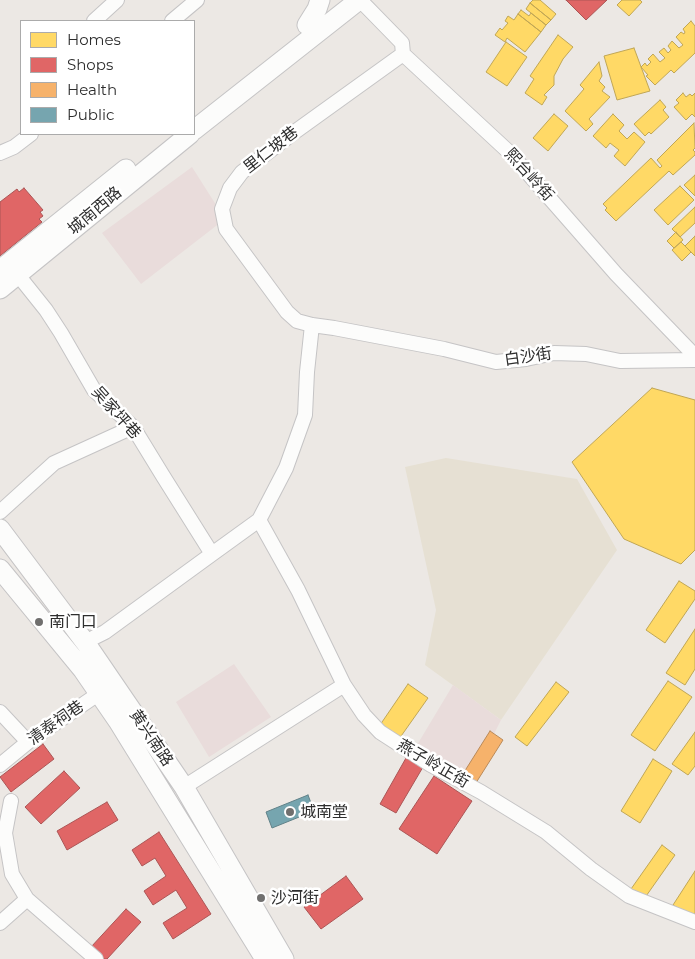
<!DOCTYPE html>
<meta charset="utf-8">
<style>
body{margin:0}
#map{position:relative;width:695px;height:959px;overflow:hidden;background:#ece8e4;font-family:Montserrat,sans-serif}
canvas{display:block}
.legend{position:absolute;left:20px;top:20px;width:175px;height:115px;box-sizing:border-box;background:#fff;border:1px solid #ababab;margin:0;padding:6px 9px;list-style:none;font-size:15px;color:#2e2e2e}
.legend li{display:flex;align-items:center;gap:10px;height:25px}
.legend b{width:25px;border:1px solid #ababab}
</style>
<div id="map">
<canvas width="695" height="959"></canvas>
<ul class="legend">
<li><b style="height:14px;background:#ffd966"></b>Homes</li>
<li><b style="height:14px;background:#e06666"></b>Shops</li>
<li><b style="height:14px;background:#f6b26b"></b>Health</li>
<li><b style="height:14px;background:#76a5af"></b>Public</li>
</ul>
</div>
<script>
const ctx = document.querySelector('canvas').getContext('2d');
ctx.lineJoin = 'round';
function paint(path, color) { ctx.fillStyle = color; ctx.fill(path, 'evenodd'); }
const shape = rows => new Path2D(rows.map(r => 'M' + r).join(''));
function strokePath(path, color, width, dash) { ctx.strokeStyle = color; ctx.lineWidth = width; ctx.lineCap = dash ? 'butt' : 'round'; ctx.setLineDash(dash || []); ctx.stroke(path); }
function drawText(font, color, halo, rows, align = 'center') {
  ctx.font = font + ' Montserrat,"Noto Sans SC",sans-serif'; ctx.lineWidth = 5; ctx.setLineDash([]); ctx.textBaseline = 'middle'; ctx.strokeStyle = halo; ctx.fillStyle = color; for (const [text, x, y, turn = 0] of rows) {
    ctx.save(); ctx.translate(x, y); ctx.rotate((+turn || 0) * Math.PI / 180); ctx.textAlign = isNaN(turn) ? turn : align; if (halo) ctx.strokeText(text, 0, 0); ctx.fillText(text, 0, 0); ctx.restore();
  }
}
paint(shape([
 [446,458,577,479,617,550,501,720,425,665,436,610,405,467]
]), '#e6e0d3');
paint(shape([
 [192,167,225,219,141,284,102,233],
 [234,664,271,717,209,757,176,702],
 [453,685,501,720,473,776,417,745]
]), '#e9dcdb');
const homes = shape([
 [533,0,540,0,556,14,551,20,530,3,533,0],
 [622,0,640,0,642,2,629,16,617,5,622,0],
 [530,3,551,20,546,25,526,9,530,3],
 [521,10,529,16,531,13,546,25,541,32,518,14,521,10],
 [518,14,541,32,525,52,507,38,505,42,495,35,500,28,502,30,508,23,505,21,508,16,514,20,518,14],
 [691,21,695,26,695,53,674,73,671,70,655,85,646,76,648,75,641,67,645,63,647,66,651,62,648,59,653,54,660,62,665,58,659,52,664,48,668,53,671,50,668,46,672,41,679,48,683,45,676,37,681,32,684,34,685,32,683,29,691,21],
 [558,35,573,47,563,59,554,76,554,85,544,95,547,97,542,105,525,93,534,79,530,76,558,35],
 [506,42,527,57,507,86,486,72,506,42],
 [634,48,650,91,617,100,604,56,634,48],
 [599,62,602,76,599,81,605,87,602,91,610,97,589,119,593,124,586,131,565,111,584,89,580,85,599,62],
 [683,93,686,97,690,94,692,96,695,93,695,117,692,114,686,120,674,107,679,103,676,100,683,93],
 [660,100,666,107,663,110,669,117,651,134,649,132,645,136,634,124,660,100],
 [554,114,568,126,548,151,533,138,554,114],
 [613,114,624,125,619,131,627,139,634,132,645,142,625,166,614,156,619,150,610,143,606,148,593,136,613,114],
 [694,123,695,148,693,150,695,152,695,155,673,175,669,171,616,221,605,210,607,208,603,204,651,158,660,168,662,166,657,160,694,123],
 [695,175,695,196,684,185,695,175],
 [680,186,694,200,668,225,654,210,680,186],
 [695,207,695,223,680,237,672,229,695,207],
 [676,232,683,240,674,248,667,241,676,232],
 [695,236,695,256,685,246,695,236],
 [681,242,691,252,682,261,672,250,681,242],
 [652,388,695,400,695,550,681,564,624,539,572,462,652,388],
 [679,581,695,591,695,599,665,643,646,630,679,581],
 [695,629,695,669,685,685,666,673,695,629],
 [668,681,692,697,655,751,631,735,668,681],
 [556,682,569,692,527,746,515,737,556,682],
 [408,684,428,698,399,739,380,725,408,684],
 [695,732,695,766,688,775,672,764,695,732],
 [653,759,672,771,640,823,621,811,653,759],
 [662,845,675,855,644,899,631,889,662,845],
 [695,871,695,913,692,917,673,905,695,871]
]);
paint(homes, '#ffd966');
strokePath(homes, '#c0a655', 1);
const shops = shape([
 [566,0,607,0,586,20,566,0],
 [24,188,43,210,40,212,43,216,39,219,42,222,0,256,0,202,17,189,19,192,24,188],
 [43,744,54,759,11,792,0,777,43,744],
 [406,758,423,767,396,813,380,804,406,758],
 [64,771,80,788,41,824,25,807,64,771],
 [434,776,472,801,437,854,399,829,434,776],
 [107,802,118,820,67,850,57,831,107,802],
 [159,832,211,914,173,939,163,923,187,908,176,890,153,905,144,891,166,876,155,858,142,866,132,850,159,832],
 [346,876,363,899,321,929,304,907,346,876],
 [126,909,141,922,107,959,104,959,91,947,126,909]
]);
paint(shops, '#e06666');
strokePath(shops, '#ab5555', 1);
const health = shape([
 [490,731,503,740,474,786,461,777,490,731]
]);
paint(health, '#f6b26b');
strokePath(health, '#ba8a59', 1);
const public = shape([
 [308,795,314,811,272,828,266,812,308,795]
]);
paint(public, '#76a5af');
strokePath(public, '#608188', 1);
const minor = shape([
 [360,0,402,43,403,54,511,154,616,274,695,356],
 [94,21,117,0],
 [172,21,197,0],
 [403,54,296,131,242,172,230,188,222,209,226,229,287,312,297,321,312,325,334,328,444,349,496,362,526,359,554,353,586,354,620,361,695,360],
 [0,153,14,147,31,134],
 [18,275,46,310,61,333,94,390,133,427,163,476,212,554],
 [0,512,54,463,133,427],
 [259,520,298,590,344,685,364,715,380,732,431,765,481,792,546,832,591,869,629,896,695,922],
 [85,642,105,632,212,554,259,520,286,468,305,415,307,372,312,325],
 [0,712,28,742],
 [0,765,28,742,107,688],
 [184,787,344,685],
 [11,801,5,833,12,874,27,899,96,959],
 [0,923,27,899]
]);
const secondary = shape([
 [307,25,317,9,320,0],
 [194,130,359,0],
 [0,270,126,169],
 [0,289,190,134],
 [0,529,85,642,184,787,284,959],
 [0,569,83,670,118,721,265,959]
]);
strokePath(minor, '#c5c4c5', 16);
strokePath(secondary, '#c5c4c5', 21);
strokePath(minor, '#fcfcfb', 14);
strokePath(secondary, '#fcfcfb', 19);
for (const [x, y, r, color] of [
 [39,622,5,"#706f6e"],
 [290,812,5,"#706f6e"],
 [261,898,5,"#706f6e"]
]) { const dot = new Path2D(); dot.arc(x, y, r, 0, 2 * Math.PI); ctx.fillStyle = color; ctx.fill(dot); strokePath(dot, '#fff', 2); }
drawText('16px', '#2e2e2e', '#fff', [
 ["里仁坡巷",271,150,-38],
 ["熙台岭街",529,175,48],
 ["城南西路",95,211,-40],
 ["白沙街",528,357,-8],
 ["吴家坪巷",116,413,48],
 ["清泰祠巷",56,723,-35],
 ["黄兴南路",151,738,56],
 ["燕子岭正街",433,764,30]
]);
drawText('16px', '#2e2e2e', '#fff', [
 ["南门口",49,622],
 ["城南堂",300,812],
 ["沙河街",271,898]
], 'left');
</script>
